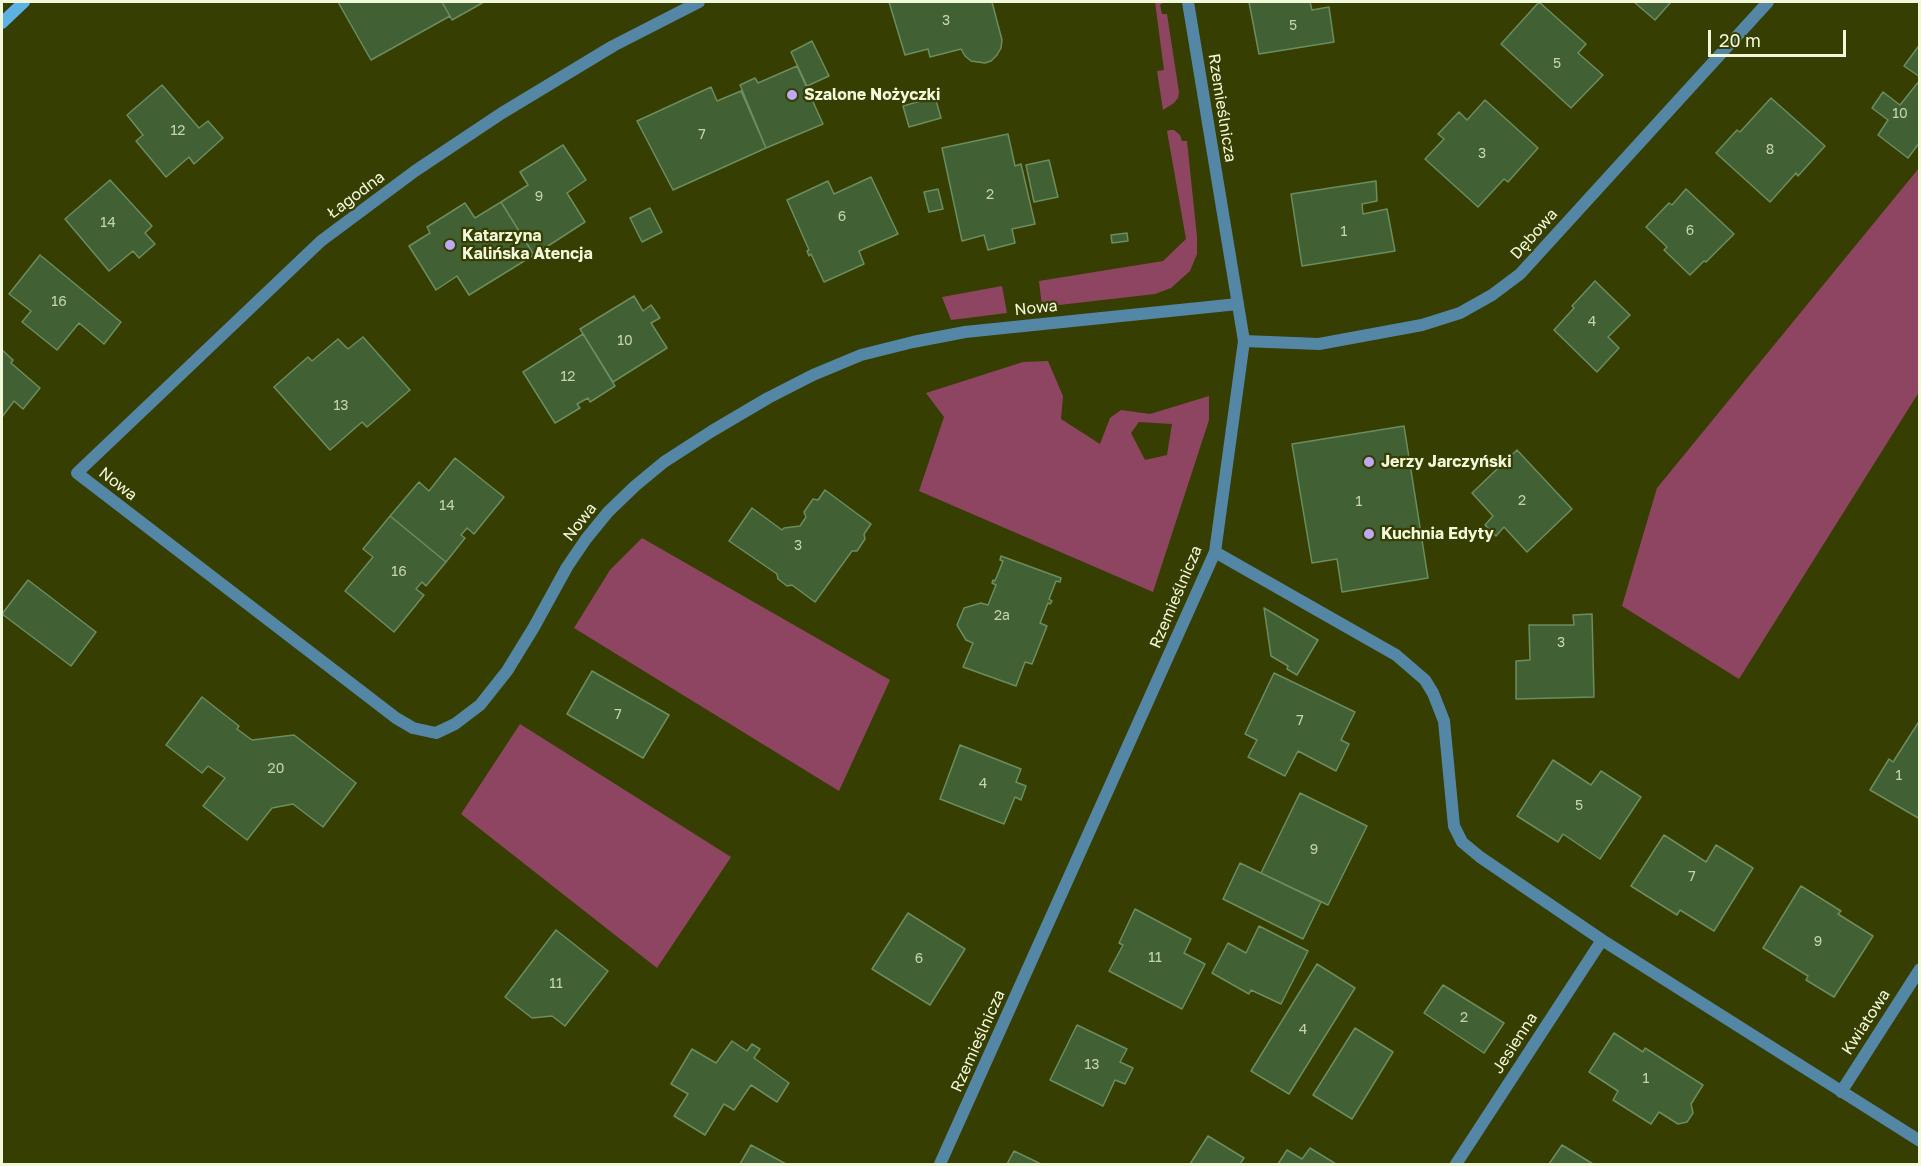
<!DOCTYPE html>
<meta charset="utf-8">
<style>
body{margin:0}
#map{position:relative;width:1921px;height:1166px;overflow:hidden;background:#373e01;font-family:"Golos Text",sans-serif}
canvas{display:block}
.frame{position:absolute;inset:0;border:3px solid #f2f9db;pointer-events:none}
.scale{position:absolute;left:1708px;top:30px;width:138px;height:27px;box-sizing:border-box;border:3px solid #f2f9db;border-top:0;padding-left:8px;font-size:18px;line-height:21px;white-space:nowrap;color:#f2f9db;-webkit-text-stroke:4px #373e01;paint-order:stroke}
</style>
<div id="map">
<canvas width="1921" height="1166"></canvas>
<div class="frame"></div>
<div class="scale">20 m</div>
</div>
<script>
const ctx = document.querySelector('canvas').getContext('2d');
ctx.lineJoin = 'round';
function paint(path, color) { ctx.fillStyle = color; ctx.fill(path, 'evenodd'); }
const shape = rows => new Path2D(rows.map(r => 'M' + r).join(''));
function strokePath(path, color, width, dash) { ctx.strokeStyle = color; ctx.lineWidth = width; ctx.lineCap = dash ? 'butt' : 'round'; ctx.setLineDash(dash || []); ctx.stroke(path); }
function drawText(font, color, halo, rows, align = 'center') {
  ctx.font = font + ' "Golos Text",sans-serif'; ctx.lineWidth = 4.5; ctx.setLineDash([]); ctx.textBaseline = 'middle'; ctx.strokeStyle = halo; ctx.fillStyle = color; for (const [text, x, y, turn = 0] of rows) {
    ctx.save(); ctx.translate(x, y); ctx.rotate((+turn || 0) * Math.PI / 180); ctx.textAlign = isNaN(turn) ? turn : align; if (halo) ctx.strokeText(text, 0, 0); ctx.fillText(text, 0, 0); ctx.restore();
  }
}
paint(shape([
 [1155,2,1164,2,1160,5,1162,14,1167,14,1179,92,1178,98,1174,103,1163,110,1157,71,1164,70],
 [1170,130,1174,130,1180,135,1182,141,1187,141,1197,237,1197,254,1190,271,1171,288,1155,294,1042,307,1039,281,1163,261,1186,239,1167,131],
 [1919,168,1919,392,1739,679,1622,606,1657,488],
 [1002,286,1007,313,951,320,942,297],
 [1048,361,1063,396,1061,419,1100,444,1110,418,1121,410,1150,414,1209,396,1209,420,1153,592,919,491,944,417,926,393,1023,362],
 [1139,422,1172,424,1167,455,1145,460,1131,433],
 [642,538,890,680,839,791,574,628,610,570],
 [520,724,731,857,657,968,461,814]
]), '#8e4562');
const building = shape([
 [338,2,442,2,450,16,371,60,338,2],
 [442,2,484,2,452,20,442,2],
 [889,2,992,2,1002,40,1001,48,997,55,991,61,985,63,971,61,965,56,961,49,930,57,928,49,905,55,889,2],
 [1249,2,1310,2,1312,10,1329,7,1334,42,1259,54,1249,2],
 [1539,2,1586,44,1578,53,1603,75,1571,108,1501,44,1539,2],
 [1634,2,1671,2,1655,20,1634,2],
 [812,41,829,76,807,86,791,52,812,41],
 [1918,47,1920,48,1920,77,1904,66,1918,47],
 [797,66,823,124,766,148,740,85,755,78,758,83,797,66],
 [1920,80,1920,142,1908,158,1878,135,1888,120,1872,108,1883,92,1900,105,1920,80],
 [162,85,199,128,208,121,223,138,194,164,189,157,166,177,136,141,143,135,127,115,162,85],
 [711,87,717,101,741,91,766,148,673,190,637,121,711,87],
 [935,97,941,118,909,127,903,106,935,97],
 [1771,98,1825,146,1798,176,1796,173,1770,202,1716,153,1737,130,1740,132,1771,98],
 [1485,100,1538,148,1508,182,1504,179,1478,207,1425,159,1444,139,1438,134,1459,112,1467,120,1485,100],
 [1008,134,1015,166,1021,164,1035,224,1012,229,1015,243,988,250,984,235,962,241,942,148,1008,134],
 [563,145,586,180,567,193,585,222,534,255,501,202,528,185,520,172,563,145],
 [1049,160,1058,197,1034,202,1026,165,1049,160],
 [871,177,898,234,859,251,864,264,824,282,811,254,809,256,807,251,809,250,787,200,828,181,834,194,871,177],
 [110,180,152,226,145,233,155,244,139,258,133,251,109,271,65,219,110,180],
 [1376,181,1377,201,1362,204,1363,214,1387,209,1395,251,1302,266,1291,194,1376,181],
 [938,189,943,209,929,212,924,192,938,189],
 [1686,189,1734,234,1706,262,1704,261,1690,275,1664,250,1667,247,1646,227,1669,203,1672,205,1686,189],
 [501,202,534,255,469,295,457,276,436,290,409,246,430,233,427,227,465,203,475,218,501,202],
 [650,208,662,232,642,242,630,218,650,208],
 [1127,233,1128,241,1112,243,1111,235,1127,233],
 [40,255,121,322,104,344,79,323,57,350,22,322,31,311,9,294,40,255],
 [1595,281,1630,315,1608,337,1619,348,1597,372,1554,330,1574,308,1572,306,1595,281],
 [634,296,643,311,651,305,660,318,651,323,667,348,613,382,580,329,634,296],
 [583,334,615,386,590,402,588,398,577,404,580,408,555,423,523,372,583,334],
 [363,337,410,390,367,427,362,422,330,450,274,387,308,357,312,361,338,339,348,349,363,337],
 [2,350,13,360,11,363,40,388,23,409,14,401,2,417,2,350],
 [1404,426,1428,578,1342,592,1337,559,1312,563,1292,444,1404,426],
 [1517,450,1572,509,1527,552,1504,527,1496,536,1485,525,1493,516,1472,493,1517,450],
 [455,458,504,497,474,534,467,528,461,535,465,538,446,562,390,516,419,482,429,491,455,458],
 [825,490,871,524,864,534,865,539,857,551,852,551,815,602,792,585,787,586,778,579,777,574,729,541,752,508,782,530,784,528,800,526,806,517,804,512,813,499,818,500,825,490],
 [390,516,446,562,426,586,422,582,416,589,424,595,394,632,345,591,373,557,363,549,390,516],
 [1001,556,1061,578,1060,582,1056,581,1049,599,1052,601,1050,604,1048,603,1040,623,1047,626,1032,664,1025,662,1016,686,963,667,973,643,966,640,957,625,964,608,981,603,988,605,996,585,992,583,993,580,995,581,1003,561,1000,560,1001,556],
 [28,580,96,632,71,666,2,614,28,580],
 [1264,608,1318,640,1297,675,1287,669,1288,666,1271,656,1264,608],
 [1592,614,1594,697,1516,699,1516,661,1530,660,1529,625,1574,625,1573,615,1592,614],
 [592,671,669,715,643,758,567,714,592,671],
 [1274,673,1355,712,1341,740,1349,744,1336,771,1298,751,1285,776,1248,757,1257,740,1245,734,1274,673],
 [202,697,239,726,237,729,252,740,294,735,356,783,323,827,293,804,272,808,247,840,203,806,225,778,208,766,202,773,166,745,202,697],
 [1920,720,1920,819,1870,790,1889,759,1893,762,1920,720],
 [960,745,1021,769,1016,782,1026,786,1021,800,1015,797,1004,824,940,799,960,745],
 [1553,760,1591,785,1601,771,1641,797,1600,859,1563,834,1558,842,1517,816,1553,760],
 [1300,793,1367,826,1328,905,1261,873,1300,793],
 [1664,835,1706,862,1716,845,1753,868,1714,931,1680,910,1677,915,1631,886,1664,835],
 [1240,863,1321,902,1303,939,1223,899,1240,863],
 [1801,886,1841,911,1838,914,1873,936,1834,997,1806,980,1808,976,1763,948,1801,886],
 [1135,909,1191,939,1184,953,1205,964,1182,1009,1109,971,1123,945,1119,943,1135,909],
 [908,913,965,949,930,1005,872,969,908,913],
 [1259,926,1308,951,1281,1004,1251,990,1249,994,1212,973,1228,943,1246,953,1259,926],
 [556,930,608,971,565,1026,552,1016,532,1018,505,997,556,930],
 [1317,964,1355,988,1289,1094,1251,1071,1317,964],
 [1443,985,1504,1023,1484,1053,1424,1013,1443,985],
 [1077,1025,1127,1049,1120,1062,1133,1068,1125,1084,1115,1080,1103,1106,1050,1080,1077,1025],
 [1355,1028,1393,1052,1352,1119,1313,1095,1355,1028],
 [1614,1033,1643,1052,1645,1048,1703,1085,1691,1104,1693,1113,1687,1122,1678,1124,1659,1112,1651,1124,1613,1100,1618,1091,1589,1072,1614,1033],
 [732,1041,747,1051,752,1044,760,1049,754,1058,789,1083,777,1102,751,1085,734,1110,724,1104,705,1135,674,1116,688,1094,671,1084,692,1049,716,1063,732,1041],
 [1208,1136,1244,1158,1240,1164,1190,1164,1208,1136],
 [751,1145,786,1164,740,1164,751,1145],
 [1562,1145,1593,1164,1549,1164,1562,1145],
 [1310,1148,1336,1164,1278,1164,1287,1150,1302,1159,1310,1148],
 [1014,1151,1041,1164,1007,1164,1014,1151]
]);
paint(building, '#416034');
strokePath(building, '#6c8d5f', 1.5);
strokePath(shape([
 [699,2,613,46,502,113,415,171,321,241,77,473,396,718,413,728,436,733,455,724,480,705,507,671,534,627,567,567,586,539,608,512,635,486,664,462,712,431,768,398,813,375,861,355,913,342,965,332,1238,304],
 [1244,341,1319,344,1422,325,1460,313,1492,295,1520,274,1768,2],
 [1215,552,1396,655,1425,680,1433,693,1444,721,1454,826,1462,842,1480,857,1602,940,1920,1141],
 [1841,1092,1920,969],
 [940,1164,1215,552,1244,341,1188,2],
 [1456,1164,1602,940]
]), '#5487a6', 12);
strokePath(shape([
 [2,23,24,2]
]), '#5db2e4', 12);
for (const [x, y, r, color] of [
 [792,95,6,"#bea9f5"],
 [450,245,6,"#bea9f5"],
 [1369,462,6,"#bea9f5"],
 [1369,534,6,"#bea9f5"]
]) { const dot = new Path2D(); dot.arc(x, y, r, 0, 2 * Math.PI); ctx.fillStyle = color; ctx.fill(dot); strokePath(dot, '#373e01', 2); }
drawText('14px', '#c6d3b1', null, [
 ["3",946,21],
 ["5",1293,26],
 ["5",1557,64],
 ["10",1900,114],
 ["12",178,131],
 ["7",702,135],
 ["8",1770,150],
 ["3",1482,154],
 ["2",990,195],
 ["9",539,197],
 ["6",842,217],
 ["14",108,223],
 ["6",1690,231],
 ["1",1344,232],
 ["16",59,302],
 ["4",1592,322],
 ["10",625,341],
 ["12",568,377],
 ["13",341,406],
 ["2",1522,501],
 ["1",1359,502],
 ["14",447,506],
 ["3",798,546],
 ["16",399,572],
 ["2a",1002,616],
 ["3",1561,643],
 ["7",618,715],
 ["7",1300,721],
 ["20",276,769],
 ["1",1899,776],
 ["4",983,784],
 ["5",1579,806],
 ["9",1314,850],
 ["7",1692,877],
 ["9",1818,942],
 ["11",1155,958],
 ["6",919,959],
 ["11",556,984],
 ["2",1464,1018],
 ["4",1303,1030],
 ["13",1092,1065],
 ["1",1646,1079]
]);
drawText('bold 16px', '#f2f9db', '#373e01', [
 ["Szalone Nożyczki",804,95],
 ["Katarzyna",462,236],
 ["Kalińska Atencja",462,254],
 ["Jerzy Jarczyński",1381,462],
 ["Kuchnia Edyty",1381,534]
], 'left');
drawText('16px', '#f2f9db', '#373e01', [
 ["Rzemieślnicza",1222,108,81],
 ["Łagodna",356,195,-37],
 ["Dębowa",1534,234,-48],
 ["Nowa",1036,308,-6],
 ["Nowa",118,484,38],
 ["Nowa",580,522,-52],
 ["Rzemieślnicza",1176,597,-67],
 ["Kwiatowa",1866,1022,-57],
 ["Rzemieślnicza",978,1041,-66],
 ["Jesienna",1515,1043,-57]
]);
</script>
